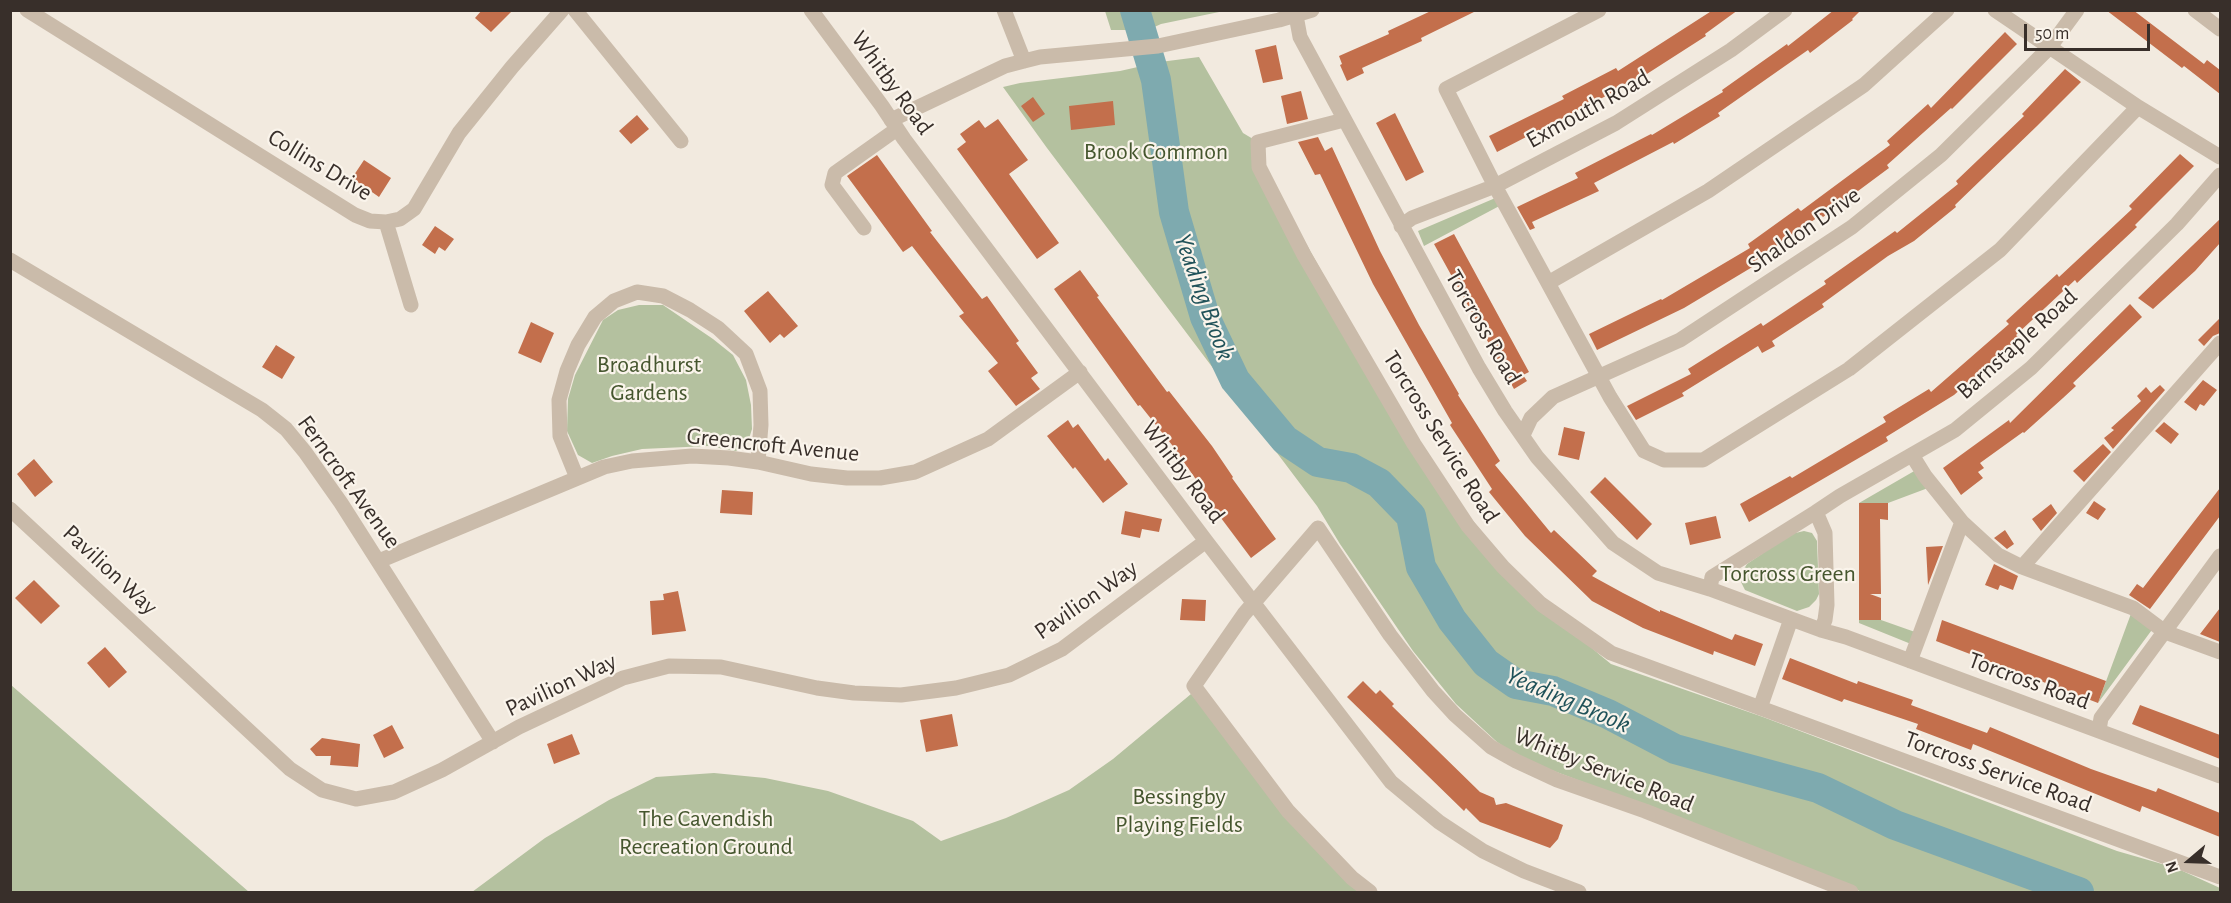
<!DOCTYPE html>
<style>
body{margin:0}
#map{position:relative;width:2231px;height:903px;overflow:hidden;background:#f2eadf;font-family:"Alegreya Sans",sans-serif}
canvas{display:block}
.frame{position:absolute;inset:0;border:12px solid #382f2a;pointer-events:none}
.north{position:absolute;left:2159px;top:831px;width:60px;height:60px;-webkit-text-stroke:4px #faf4eb;paint-order:stroke;rotate:251deg;font-size:16px;font-weight:700;line-height:24px;text-align:center;color:#382f2a}
.north::after{content:'';display:block;margin:auto;width:21px;height:27px;background:#382f2a;clip-path:polygon(50% 0,100% 100%,50% 72%,0 100%)}
.scale{position:absolute;left:2024px;top:24px;width:126px;height:27px;box-sizing:border-box;border:3px solid #382f2a;border-top:0;padding-left:8px;font-size:18px;line-height:21px;white-space:nowrap;color:#382f2a;-webkit-text-stroke:4px #faf4eb;paint-order:stroke}
</style>
<div id="map">
<canvas width="2231" height="903"></canvas>
<div class="frame"></div>
<div class="north">N</div>
<div class="scale">50 m</div>
</div>
<script>
const ctx = document.querySelector('canvas').getContext('2d');
ctx.lineJoin = 'round';
function paint(path, color) { ctx.fillStyle = color; ctx.fill(path, 'evenodd'); }
const shape = rows => new Path2D(rows.map(r => 'M' + r).join(''));
function strokePath(path, color, width, dash) { ctx.strokeStyle = color; ctx.lineWidth = width; ctx.lineCap = dash ? 'butt' : 'round'; ctx.setLineDash(dash || []); ctx.stroke(path); }
function drawText(font, color, halo, rows, align = 'center') {
  ctx.font = font + ' "Alegreya Sans",sans-serif'; ctx.lineWidth = 4.5; ctx.setLineDash([]); ctx.textBaseline = 'middle'; ctx.strokeStyle = halo; ctx.fillStyle = color; for (const [text, x, y, turn = 0] of rows) {
    ctx.save(); ctx.translate(x, y); ctx.rotate((+turn || 0) * Math.PI / 180); ctx.textAlign = isNaN(turn) ? turn : align; if (halo) ctx.strokeText(text, 0, 0); ctx.fillText(text, 0, 0); ctx.restore();
  }
}
paint(shape([
 [1105,11,1105,10,1224,11,1161,24,1150,29,1132,30,1111,30],
 [1199,57,1243,133,1258,142,1258,157,1433,472,1541,604,1600,655,1611,664,1763,717,2117,851,2176,868,2220,888,2220,892,1862,892,1734,839,1522,759,1497,742,1456,704,1413,651,1340,544,1317,506,1047,148,1003,87,1020,83,1120,71,1160,62],
 [1500,196,1505,203,1424,246,1418,231],
 [639,305,663,305,713,339,733,355,746,380,751,405,752,429,747,445,736,451,708,446,642,449,612,456,592,463,578,455,567,431,568,399,575,375,603,320,618,310],
 [1916,470,1928,488,1888,503,1859,503],
 [1804,531,1812,533,1817,541,1819,594,1816,600,1809,607,1797,611,1745,590,1741,582,1742,572,1747,564,1791,534],
 [2132,611,2154,627,2098,703],
 [1859,620,1881,620,1915,632,1911,644,1859,623],
 [10,685,11,685,249,892,11,892],
 [1191,694,1363,892,472,892,545,838,609,800,656,777,714,773,765,778,828,791,913,821,941,841,1006,818,1069,790,1113,759]
]), '#b4c19f');
strokePath(shape([
 [1135,10,1156,80,1174,212,1205,317,1235,380,1285,440,1318,462,1351,468,1379,483,1411,516,1421,567,1452,620,1486,663,1516,684,1553,691,1608,714,1675,749,1818,788,1895,825,2079,892]
]), '#7eaaaf', 30);
paint(shape([
 [482,10,513,10,491,32,475,18],
 [1433,10,1478,10,1421,38,1422,41,1362,68,1364,73,1347,81,1340,65,1342,64,1339,56,1389,34,1388,31],
 [1713,10,1738,10,1705,34,1706,36,1639,79,1497,152,1489,136,1564,99,1562,96,1616,68,1618,71],
 [1834,10,1861,10,1852,19,1853,20,1810,53,1808,50,1785,66,1718,113,1720,116,1674,144,1673,142,1594,183,1599,191,1532,222,1535,228,1530,230,1517,207,1578,178,1575,173,1651,134,1652,135,1723,92,1722,90,1787,44,1788,46],
 [2106,10,2133,10,2204,64,2207,60,2220,70,2220,94,2184,66,2182,68],
 [2005,32,2017,44,1952,109,1951,108,1887,165,1889,168,1823,217,1821,215,1752,263,1754,266,1684,308,1597,350,1589,334,1661,299,1662,300,1750,248,1748,244,1798,208,1801,211,1890,145,1887,141,1928,104,1931,108],
 [1276,45,1283,79,1263,83,1255,50],
 [2065,69,2081,82,2037,126,1955,205,1956,207,1914,241,1888,256,1822,304,1824,307,1772,341,1775,346,1762,353,1758,346,1682,393,1684,396,1636,420,1627,406,1691,374,1688,369,1761,323,1763,326,1826,284,1824,281,1895,231,1897,233,1958,184,1956,181,2024,116,2022,114],
 [1301,91,1308,119,1287,124,1281,96],
 [1033,97,1045,114,1033,122,1021,106],
 [1113,101,1115,125,1071,130,1069,106],
 [1395,113,1424,172,1406,181,1376,123],
 [637,115,649,129,631,144,619,131],
 [998,119,1028,160,1009,174,1059,243,1037,259,957,149,966,142,960,134,979,120,985,128],
 [1318,137,1325,151,1332,147,1380,251,1419,325,1459,394,1458,395,1500,461,1495,465,1551,533,1554,530,1597,571,1592,576,1623,593,1660,612,1660,610,1732,640,1735,634,1763,644,1755,666,1714,651,1713,655,1643,628,1592,601,1525,536,1489,492,1492,489,1450,425,1452,423,1373,284,1320,174,1315,175,1298,142],
 [2180,154,2194,166,2135,225,2137,227,2077,283,2075,280,2016,335,2019,338,1954,395,1886,437,1888,441,1749,522,1740,504,1790,476,1792,478,1886,422,1883,417,1929,389,1931,392,2009,324,2006,321,2057,274,2059,277,2132,209,2129,206],
 [877,155,932,231,930,232,982,299,987,296,1019,341,1016,343,1038,373,1031,378,1040,389,1016,406,988,371,998,363,959,316,964,313,912,246,903,252,847,176],
 [364,160,391,178,379,197,352,178],
 [2220,219,2220,243,2195,271,2153,309,2138,298],
 [435,226,454,239,445,251,439,247,435,254,422,245],
 [1454,234,1529,372,1523,375,1527,381,1514,389,1434,244],
 [1080,270,1099,296,1097,297,1167,392,1169,391,1212,446,1233,477,1232,478,1276,539,1251,558,1209,502,1211,501,1172,445,1140,405,1138,406,1054,289],
 [768,291,798,326,784,338,780,334,770,343,744,311],
 [2130,304,2142,317,2073,383,2076,386,2063,398,2024,433,2023,432,1980,463,1984,468,1978,472,1983,478,1961,495,1943,468,2009,420,2010,423],
 [2220,318,2220,333,2213,336,2204,346,2198,340],
 [531,322,554,333,541,363,518,353],
 [276,345,295,357,282,379,262,367],
 [2203,380,2217,390,2204,406,2200,404,2196,411,2184,402],
 [2160,385,2165,390,2113,449,2104,438,2114,430,2111,428,2141,401,2137,396,2146,387,2151,393],
 [1068,420,1073,428,1078,424,1105,461,1108,458,1128,484,1103,503,1075,467,1073,469,1047,436],
 [2164,422,2179,434,2171,444,2155,431],
 [1564,427,1585,432,1579,460,1558,455],
 [2103,444,2111,452,2084,482,2073,471],
 [34,459,53,482,35,497,17,474],
 [1605,477,1652,524,1637,540,1590,492],
 [2220,488,2220,516,2150,609,2129,595,2137,584,2143,588],
 [722,490,753,492,752,515,720,513],
 [2094,501,2106,509,2098,520,2086,513],
 [1859,503,1888,503,1888,520,1880,519,1881,594,1870,594,1881,598,1881,620,1859,620],
 [2051,504,2057,513,2041,531,2032,519],
 [1125,511,1162,519,1159,532,1142,529,1140,538,1121,534],
 [1716,516,1721,538,1690,545,1685,523],
 [2005,530,2014,544,2007,549,1994,538],
 [1943,546,1928,585,1926,547],
 [1994,564,2018,576,2013,590,2000,585,1998,590,1985,585],
 [34,580,60,606,41,624,15,598],
 [678,591,686,631,652,635,650,601,664,600,663,594],
 [1182,599,1206,600,1205,621,1180,620],
 [2220,608,2220,642,2200,634],
 [1942,620,2106,681,2098,703,1936,641],
 [105,647,127,672,109,688,87,663],
 [1790,658,1857,684,1858,681,1913,700,1911,705,1987,733,1990,727,2091,769,2156,792,2158,788,2220,813,2220,837,2142,806,2140,812,1973,744,1971,750,1916,729,1918,724,1844,699,1842,702,1782,679],
 [1363,681,1376,694,1380,690,1394,704,1392,706,1480,792,1494,798,1496,805,1506,803,1563,825,1558,839,1550,848,1480,822,1466,808,1464,811,1347,697],
 [2140,705,2220,735,2220,759,2132,724],
 [952,714,958,746,926,752,920,720],
 [392,725,404,748,384,758,373,735],
 [572,734,580,754,554,764,547,744],
 [322,738,360,744,358,767,330,765,331,756,316,756,310,749]
]), '#c36f4c');
strokePath(shape([
 [27,10,355,215,370,221,386,222,400,219,414,209,459,133,512,67,562,10],
 [575,10,681,141],
 [811,10,882,106,904,139,1206,541,1391,782,1439,822,1483,851,1524,871,1579,892],
 [1004,10,1024,61],
 [1295,10,1300,37,1479,368,1505,411,1537,457,1613,543,1658,573,1710,589,1821,630,1846,637,2220,776],
 [1947,10,1864,85,1708,191,1548,283,1610,397,1644,451,1664,460,1703,460,1849,369,2000,250,2138,107,1995,10],
 [2195,10,2220,29],
 [2138,107,2220,157],
 [891,120,1005,66,1024,61,1040,57,1158,46,1279,20,1312,10],
 [1344,120,1258,142,1259,167,1304,255,1414,444,1468,526,1503,567,1541,604,1611,653,2220,877],
 [386,222,411,305],
 [1401,226,1412,218,1495,186,1616,123,1731,50,1785,10],
 [864,228,832,185,835,173,897,129],
 [10,260,262,410,286,429,305,452,341,503,493,742],
 [1548,283,1495,186,1446,89,1599,10],
 [1523,435,1531,418,1553,397,1680,340,1852,227,1941,155,2049,48,2077,10],
 [577,478,560,436,559,400,567,371,578,345,595,317,614,301,637,292,663,296,690,310,718,328,746,354,760,391,761,425,758,462],
 [10,509,290,769,322,790,356,799,394,792,442,770,519,727,623,678,669,666,721,667,817,688,854,693,901,695,956,688,1009,675,1062,649,1206,541],
 [1816,512,1840,496,1955,430,2031,368,2177,224,2220,175],
 [1962,522,1998,555,2022,567,2133,608,2165,632,2220,652],
 [379,561,604,467,632,461,692,456,729,458,758,462,811,474,847,478,880,478,915,472,988,439,1080,372],
 [2022,567,2220,343],
 [1710,589,1712,577,1816,512,1825,533,1827,605,1825,620,1821,630],
 [1910,661,1962,522,1925,476,1912,455],
 [1760,708,1791,619],
 [2099,730,2101,718,2220,556],
 [1370,892,1352,878,1288,811,1194,686,1244,614,1318,528,1390,635,1433,691,1455,715,1491,747,1516,761,1557,780,1645,811,1851,892]
]), '#cabbaa', 15);
drawText('24px', '#382f2a', '#faf4eb', [
 ["Whitby Road",892,83,54],
 ["Exmouth Road",1588,109,-29],
 ["Collins Drive",320,165,31],
 ["Shaldon Drive",1804,230,-35],
 ["Torcross Road",1483,327,60],
 ["Barnstaple Road",2017,344,-42],
 ["Torcross Service Road",1441,437,58],
 ["Greencroft Avenue",773,445,6],
 ["Whitby Road",1183,472,53],
 ["Ferncroft Avenue",349,482,54],
 ["Pavilion Way",110,570,43],
 ["Pavilion Way",1086,600,-35],
 ["Torcross Road",2029,681,20],
 ["Pavilion Way",561,685,-25],
 ["Whitby Service Road",1604,770,22],
 ["Torcross Service Road",1998,772,20]
]);
drawText('24px', '#45562e', '#faf4eb', [
 ["Brook Common",1156,152],
 ["Broadhurst",649,365],
 ["Gardens",649,393],
 ["Torcross Green",1788,574],
 ["Bessingby",1179,797],
 ["Playing Fields",1179,825],
 ["The Cavendish",706,819],
 ["Recreation Ground",706,847]
]);
drawText('italic 26px', '#205259', '#faf4eb', [
 ["Yeading Brook",1204,297,70],
 ["Yeading Brook",1568,700,23]
]);
</script>
